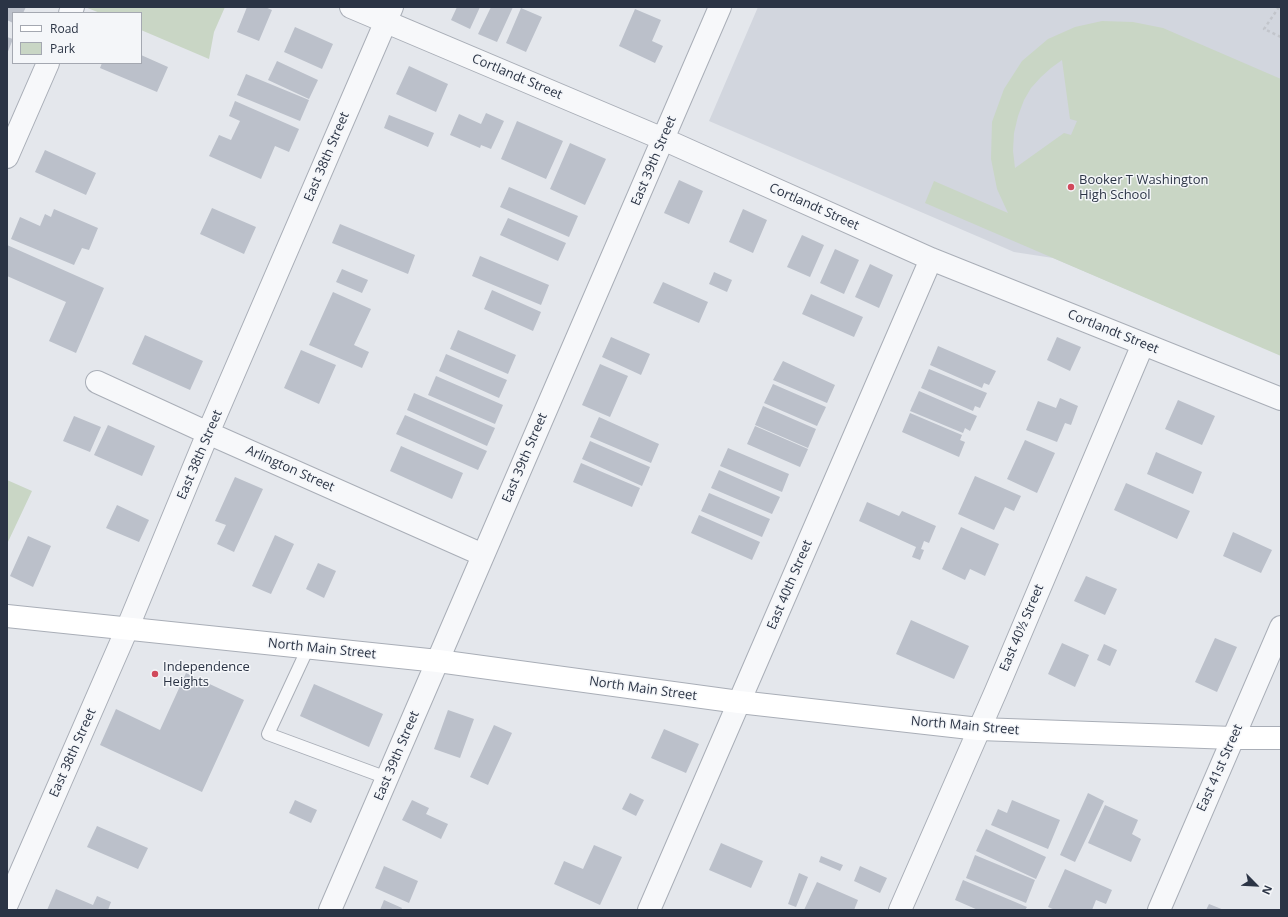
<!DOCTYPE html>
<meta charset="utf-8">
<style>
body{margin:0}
#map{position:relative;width:1288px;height:917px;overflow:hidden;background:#e4e7ec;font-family:"Open Sans",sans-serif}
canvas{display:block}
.frame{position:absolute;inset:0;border:8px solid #2b3445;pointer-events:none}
.legend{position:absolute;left:12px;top:12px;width:130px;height:52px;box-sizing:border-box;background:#f4f6f9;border:1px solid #a4a8b1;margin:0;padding:5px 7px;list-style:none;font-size:12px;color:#2b3445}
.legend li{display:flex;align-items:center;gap:8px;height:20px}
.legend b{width:20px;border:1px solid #a4a8b1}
.north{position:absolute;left:1236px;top:865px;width:40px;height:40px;-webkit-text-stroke:3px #f4f6f9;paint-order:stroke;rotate:114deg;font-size:11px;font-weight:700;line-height:16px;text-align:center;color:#2b3445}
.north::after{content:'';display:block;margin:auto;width:14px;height:18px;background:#2b3445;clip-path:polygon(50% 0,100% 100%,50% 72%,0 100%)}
</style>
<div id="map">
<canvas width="1288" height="917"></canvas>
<div class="frame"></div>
<ul class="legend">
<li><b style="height:5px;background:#fff"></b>Road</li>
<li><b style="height:11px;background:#c9d6c5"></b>Park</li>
</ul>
<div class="north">N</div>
</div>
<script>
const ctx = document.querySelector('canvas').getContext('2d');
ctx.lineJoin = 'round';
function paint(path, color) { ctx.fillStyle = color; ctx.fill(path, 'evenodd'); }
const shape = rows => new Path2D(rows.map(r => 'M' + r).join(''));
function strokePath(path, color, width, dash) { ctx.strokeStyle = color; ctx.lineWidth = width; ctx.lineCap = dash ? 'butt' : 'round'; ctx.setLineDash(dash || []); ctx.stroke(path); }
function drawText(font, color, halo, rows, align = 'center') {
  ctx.font = font + ' "Open Sans",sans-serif'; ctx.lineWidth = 3; ctx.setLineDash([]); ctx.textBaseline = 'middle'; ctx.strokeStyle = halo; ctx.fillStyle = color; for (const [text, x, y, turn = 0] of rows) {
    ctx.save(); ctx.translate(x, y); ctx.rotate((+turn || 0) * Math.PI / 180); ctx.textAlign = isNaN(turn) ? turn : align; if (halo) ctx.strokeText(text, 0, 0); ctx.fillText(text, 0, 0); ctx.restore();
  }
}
paint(shape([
 [758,7,1281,7,1281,355,1053,258,1014,252,709,121]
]), '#d2d6de');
paint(shape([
 [85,7,225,7,214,32,209,59,141,30,141,13,100,13],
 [1102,21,1133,22,1163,28,1281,79,1281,356,925,203,934,181,1008,213,997,189,991,159,992,122,1004,89,1022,61,1048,39,1075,27],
 [1062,60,1070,119,1077,121,1071,135,1064,133,1015,168,1013,151,1014,133,1018,116,1024,100,1031,88,1041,77,1051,68],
 [7,480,32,491,7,544]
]), '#c9d6c5');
paint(shape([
 [7,7,26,7,23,13,13,13,13,23,7,20],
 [247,7,265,7,272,10,259,41,237,32],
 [457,7,480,7,470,29,451,20],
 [491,7,513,7,497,42,478,34],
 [521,8,542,17,526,52,506,43],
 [635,9,661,20,652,41,663,46,655,63,619,46],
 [295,27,333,44,322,69,284,52],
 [7,37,13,39,7,54],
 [141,55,168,67,157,92,100,68,102,63,141,63],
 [277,61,318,80,309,99,268,80],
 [409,66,448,84,436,112,396,94],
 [246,74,309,100,300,121,237,95],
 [235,101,299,129,289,152,275,146,261,179,209,156,219,135,231,140,240,121,229,116],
 [486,113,504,121,491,149,481,145,480,148,450,135,459,114,481,124],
 [389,115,434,133,428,147,384,128],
 [517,121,563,141,546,179,501,159],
 [570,143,606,159,585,205,550,189],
 [45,150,96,173,86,195,35,172],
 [679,180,703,191,689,224,664,213],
 [509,187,578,216,569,237,500,207],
 [212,208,256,227,244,254,200,234],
 [54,209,98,228,89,250,82,248,74,265,11,239,20,217,40,226,45,214,51,217],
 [743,209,767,220,753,253,729,242],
 [508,218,566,243,558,261,500,235],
 [340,224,415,255,408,274,332,243],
 [802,235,824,245,810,277,787,267],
 [7,245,104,288,76,353,49,341,66,302,7,276],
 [835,249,859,260,844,294,820,283],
 [480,256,549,285,541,305,472,276],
 [870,264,893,275,879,308,855,297],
 [342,269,368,280,362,293,336,282],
 [714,272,732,280,727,292,709,284],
 [663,282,708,302,699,323,653,303],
 [492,290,541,312,533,331,484,309],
 [333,292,371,309,354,345,369,352,362,368,309,345],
 [811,294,863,317,854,337,802,314],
 [458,330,516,355,508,374,450,349],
 [145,335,203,361,190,390,132,364],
 [611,337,650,354,641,375,602,357],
 [1057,337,1081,347,1070,371,1047,360],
 [938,346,996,371,989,385,984,383,982,388,930,365],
 [301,350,336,365,319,404,284,388],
 [446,354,507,380,499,398,439,371],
 [783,361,835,385,827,403,773,380],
 [600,364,628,376,610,417,582,405],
 [929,369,987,393,980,408,975,406,973,411,921,388],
 [436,376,503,405,495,424,428,395],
 [773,384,826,407,817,426,764,403],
 [919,391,977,416,970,431,965,428,963,433,910,411],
 [414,393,495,428,487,446,407,410],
 [1060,398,1078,406,1071,425,1065,423,1057,442,1026,430,1038,401,1056,408],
 [1178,400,1215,416,1202,445,1165,429],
 [763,406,816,429,808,448,755,425],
 [910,413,962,435,960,440,965,442,959,457,902,432],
 [405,415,487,451,478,470,396,434],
 [74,416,101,427,90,452,63,441],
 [599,417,659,444,651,463,590,437],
 [108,425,155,446,142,476,94,455],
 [755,426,808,449,800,467,747,444],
 [1025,440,1055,453,1037,493,1007,479],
 [590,441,650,467,642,486,582,459],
 [401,446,463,473,452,499,390,471],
 [728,448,789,474,782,492,720,466],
 [1156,452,1202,472,1193,494,1147,474],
 [581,463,640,488,632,507,573,482],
 [719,470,780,497,772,514,711,488],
 [975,476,1021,496,1014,511,1005,507,994,530,958,514],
 [235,477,263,489,234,552,217,544,226,525,215,521],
 [1126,483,1190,511,1177,539,1114,510],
 [709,493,770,519,762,537,701,511],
 [867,502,899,516,902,511,936,526,929,543,924,541,921,549,924,550,920,560,912,557,916,547,859,521],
 [117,505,149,520,139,542,106,528],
 [699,515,760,542,752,560,691,533],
 [961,527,999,544,985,576,970,569,965,580,942,569],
 [1233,532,1272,550,1261,573,1223,556],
 [275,535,294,544,271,594,252,586],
 [28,536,51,546,33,587,10,576],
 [318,563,336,571,324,598,306,589],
 [1086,576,1117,589,1105,615,1074,601],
 [911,620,969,646,954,679,896,654],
 [1215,638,1237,647,1217,692,1195,682],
 [1062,643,1089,655,1075,687,1048,674],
 [1104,644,1117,650,1110,666,1097,660],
 [186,673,244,700,202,792,100,745,116,709,160,730],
 [314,684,383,714,369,747,300,716],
 [448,710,474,719,460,758,434,749],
 [494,725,512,733,488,785,470,777],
 [664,729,699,744,686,773,651,758],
 [630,793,644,800,636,816,622,809],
 [1088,793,1104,801,1075,862,1060,855],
 [295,800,317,810,311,823,289,813],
 [412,800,429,808,426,814,448,824,441,839,402,820],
 [1012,800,1060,820,1048,849,991,825,998,809,1007,813],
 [1105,805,1138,820,1132,834,1141,839,1131,862,1088,843],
 [97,826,148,848,138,869,87,847],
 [986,829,1046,857,1036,879,976,851],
 [721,843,763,861,751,888,709,870],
 [594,845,622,857,600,905,554,884,564,861,583,869],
 [975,855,1035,880,1026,903,966,878],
 [821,856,843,865,840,871,819,862],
 [384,866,418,881,409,903,375,888],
 [860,866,887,878,880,893,854,881],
 [1065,869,1112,890,1106,904,1096,900,1092,910,1055,910,1048,907],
 [799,873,808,877,796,907,788,904],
 [963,880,1027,907,1025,910,978,910,955,900],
 [817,882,858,900,854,910,804,910],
 [56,889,93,905,97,896,111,902,108,910,47,910],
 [384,900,402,908,401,910,380,910],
 [1209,904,1224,910,1206,910]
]), '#bbc0ca');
const service = shape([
 [308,648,268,734,387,778]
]);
const minor = shape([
 [351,7,663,139,931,259,1281,399],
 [70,13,73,7],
 [7,157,48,63],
 [97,382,208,433,483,555],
 [7,904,127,629,208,433,392,7],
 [330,910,720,7],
 [649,910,931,259],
 [900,910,996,691,1143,344],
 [1159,910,1281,627]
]);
const secondary = shape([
 [7,616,438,661,739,702,979,729,1233,738,1281,738]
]);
strokePath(service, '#a9aeb7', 14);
strokePath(minor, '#a9aeb7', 24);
strokePath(secondary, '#a9aeb7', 24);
strokePath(shape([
 [1279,7,1264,29,1281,37]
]), '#c2c5cb', 2.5, [3, 3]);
strokePath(service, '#f7f8fa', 12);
strokePath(minor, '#f7f8fa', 22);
strokePath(secondary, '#fff', 22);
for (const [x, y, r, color] of [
 [1071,187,4,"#d1495b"],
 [155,674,4,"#d1495b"]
]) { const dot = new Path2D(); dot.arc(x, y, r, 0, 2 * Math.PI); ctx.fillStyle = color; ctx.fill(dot); strokePath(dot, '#f4f6f9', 1.5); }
drawText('13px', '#2b3445', '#f4f6f9', [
 ["Cortlandt Street",517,77,23],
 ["East 38th Street",327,157,-67],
 ["East 39th Street",654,161,-67],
 ["Cortlandt Street",814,207,24],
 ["Cortlandt Street",1113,332,22],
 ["East 38th Street",200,455,-67],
 ["East 39th Street",525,458,-67],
 ["Arlington Street",290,469,24],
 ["East 40th Street",790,585,-67],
 ["East 40½ Street",1022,628,-67],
 ["North Main Street",322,649,6],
 ["North Main Street",643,689,8],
 ["North Main Street",965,726,5],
 ["East 38th Street",73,753,-66],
 ["East 39th Street",397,756,-67],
 ["East 41st Street",1220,768,-66]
]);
drawText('13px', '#2b3445', '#f4f6f9', [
 ["Booker T Washington",1079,180],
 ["High School",1079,195],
 ["Independence",163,667],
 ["Heights",163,682]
], 'left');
</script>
